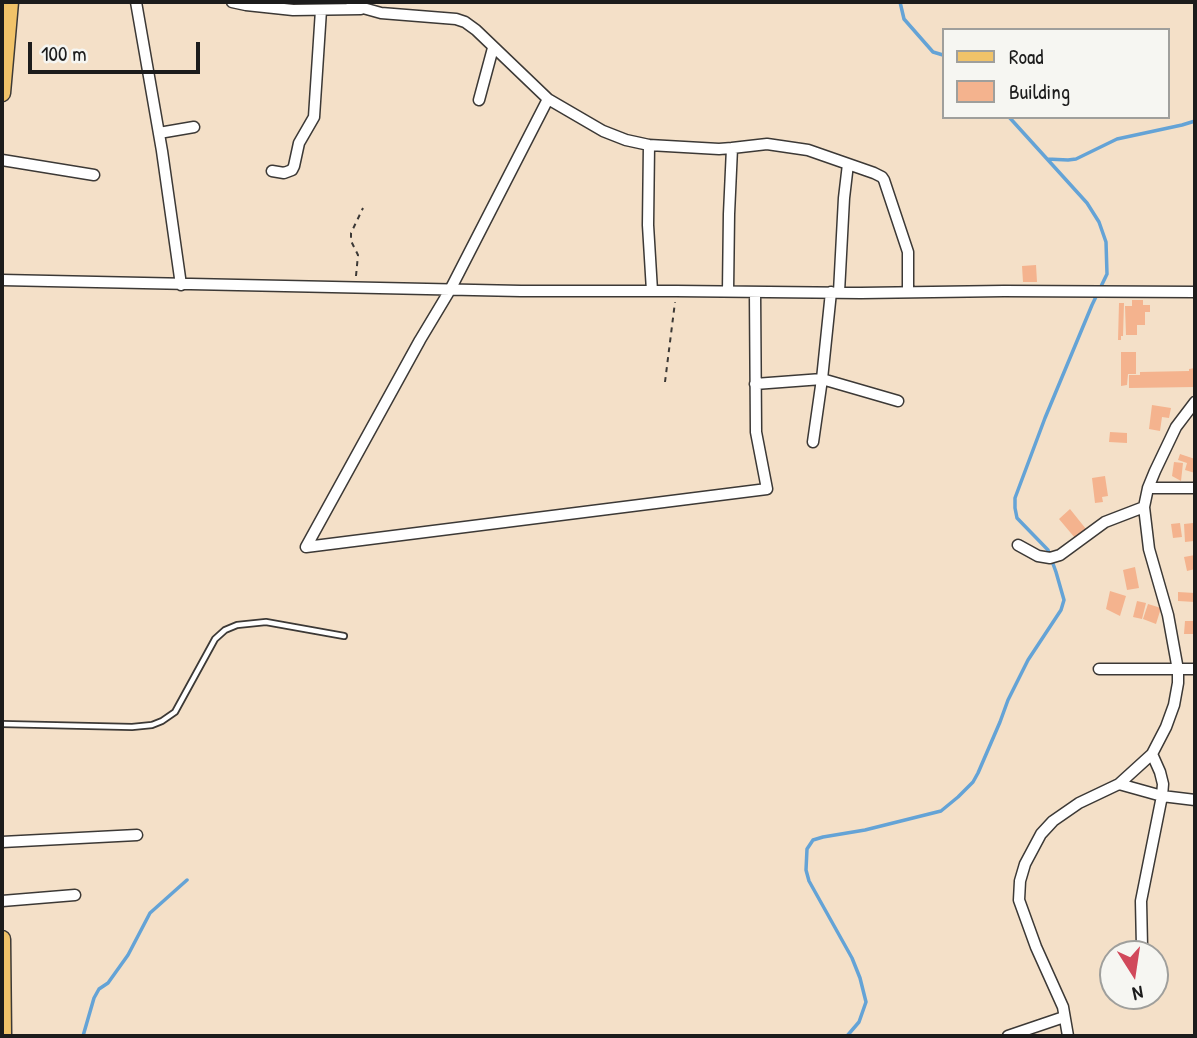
<!DOCTYPE html>
<style>
body{margin:0}
#map{position:relative;width:1197px;height:1038px;overflow:hidden;background:#f4e0c8;font-family:"Patrick Hand",sans-serif}
canvas{display:block}
.frame{position:absolute;inset:0;border:4px solid #1c1c1c;pointer-events:none}
.legend{position:absolute;left:942px;top:28px;width:228px;height:91px;box-sizing:border-box;background:#f6f6f2;border:2px solid #9f9f9c;margin:0;padding:9px 12px;list-style:none;font-size:21px;color:#1c1c1c}
.legend li{display:flex;align-items:center;gap:14px;height:35px}
.legend b{width:35px;border:2px solid #9f9f9c}
.north{position:absolute;left:1099px;top:940px;width:70px;height:70px;box-sizing:border-box;background:#f6f6f2;border:2px solid #9f9f9c;border-radius:50%;rotate:168deg;font-size:19px;font-weight:700;line-height:28px;text-align:center;color:#1c1c1c}
.north::after{content:'';display:block;margin:auto;width:24px;height:32px;background:#d1495b;clip-path:polygon(50% 0,100% 100%,50% 72%,0 100%)}
.scale{position:absolute;left:28px;top:42px;width:172px;height:32px;box-sizing:border-box;border:4px solid #1c1c1c;border-top:0;padding-left:9px;font-size:21px;line-height:24px;white-space:nowrap;color:#1c1c1c;-webkit-text-stroke:5px #f6f6f2;paint-order:stroke}
</style>
<div id="map">
<canvas width="1197" height="1038"></canvas>
<div class="frame"></div>
<ul class="legend">
<li><b style="height:9px;background:#f1c369"></b>Road</li>
<li><b style="height:19px;background:#f4b38e"></b>Building</li>
</ul>
<div class="north">N</div>
<div class="scale">100 m</div>
</div>
<script>
const ctx = document.querySelector('canvas').getContext('2d');
ctx.lineJoin = 'round';
const shape = rows => new Path2D(rows.map(r => 'M' + r).join(''));
function strokePath(path, color, width, dash) { ctx.strokeStyle = color; ctx.lineWidth = width; ctx.lineCap = dash ? 'butt' : 'round'; ctx.setLineDash(dash || []); ctx.stroke(path); }
function paint(path, color) { ctx.fillStyle = color; ctx.fill(path, 'evenodd'); }
strokePath(shape([
 [900,2,904,19,933,52,943,55],
 [1047,159,1068,160,1076,159,1117,139,1182,125,1195,121],
 [83,1036,94,998,99,989,108,983,128,955,150,913,187,880],
 [847,1036,859,1022,866,1002,860,978,852,958,809,881,806,870,807,849,813,840,823,837,865,830,941,811,958,797,973,782,978,773,1000,722,1008,700,1028,660,1061,610,1064,600,1056,572,1048,550,1017,518,1015,508,1015,498,1045,418,1092,305,1107,274,1106,242,1099,222,1087,203,1009,117]
]), '#64a3d6', 3.5);
paint(shape([
 [1036,265,1037,282,1023,282,1022,266],
 [1132,300,1143,300,1143,305,1150,305,1150,312,1145,312,1145,325,1137,325,1137,335,1126,335,1125,306,1132,306],
 [1119,303,1124,303,1123,336,1121,336,1121,340,1118,340],
 [1121,352,1136,352,1136,374,1128,374,1127,385,1121,386],
 [1195,368,1195,387,1129,388,1129,375,1140,375,1140,372,1189,371,1189,369],
 [1152,405,1171,408,1169,418,1162,417,1160,431,1149,429],
 [1110,432,1127,433,1127,443,1109,442],
 [1180,454,1195,459,1195,473,1185,470,1187,463,1178,460],
 [1174,462,1183,463,1181,481,1172,476],
 [1105,476,1108,496,1102,497,1103,502,1095,503,1092,478],
 [1070,509,1086,529,1075,538,1059,519],
 [1180,523,1182,537,1173,538,1171,524],
 [1193,523,1194,541,1185,542,1184,524],
 [1195,555,1195,569,1187,571,1184,557],
 [1135,567,1139,588,1127,590,1123,570],
 [1110,591,1126,596,1120,616,1106,609],
 [1178,592,1195,593,1195,602,1178,601],
 [1137,601,1146,603,1142,619,1133,617],
 [1148,604,1161,608,1156,624,1143,619],
 [1185,621,1195,621,1195,634,1184,634]
]), '#f4b38e');
const service = shape([
 [2,724,132,727,152,725,162,721,175,712,215,639,225,630,237,625,266,622,344,636]
]);
const minor = shape([
 [136,2,162,151,181,285],
 [232,2,246,5,293,10,361,9],
 [351,2,363,8,381,13,456,19,465,22,476,30,548,99,603,131,626,140,649,145,719,149,732,148,729,214,728,291],
 [548,99,450,290,420,340,306,547,767,489,756,432,755,292],
 [479,100,493,48],
 [159,133,194,127],
 [649,145,648,225,652,291],
 [732,148,767,144,808,150,874,173,882,177,884,180,908,252,908,292],
 [2,160,94,175],
 [272,171,284,173,292,170,294,166,299,143,314,117,321,10],
 [2,280,521,291,676,291,861,293,1004,291,1195,292],
 [839,292,844,198,848,164],
 [755,384,822,379,898,401],
 [813,442,822,379,831,292],
 [1148,488,1195,488],
 [1018,545,1038,556,1050,558,1060,555,1105,522,1144,507],
 [1099,669,1195,669],
 [1119,784,1162,796,1195,800],
 [2,842,137,835],
 [2,901,75,895],
 [1142,947,1141,901,1162,796,1163,784,1160,772,1152,754],
 [1008,1036,1064,1017],
 [1068,1036,1063,1007,1036,947,1019,900,1020,881,1025,864,1041,834,1053,821,1079,803,1119,784,1152,754,1166,727,1174,705,1178,683,1178,670,1168,615,1149,549,1144,507,1148,488,1155,471,1176,427,1195,402]
]);
const primary = shape([
 [2,93,10,2],
 [2,939,3,1036]
]);
strokePath(service, '#3c3936', 8);
strokePath(minor, '#3c3936', 13);
strokePath(primary, '#3c3936', 19);
strokePath(shape([
 [356,276,358,255,351,241,351,233,363,208],
 [665,382,675,302]
]), '#3c3936', 2, [5, 5]);
strokePath(service, '#fff', 4.5);
strokePath(minor, '#fff', 10);
strokePath(primary, '#f1c369', 16);
</script>
